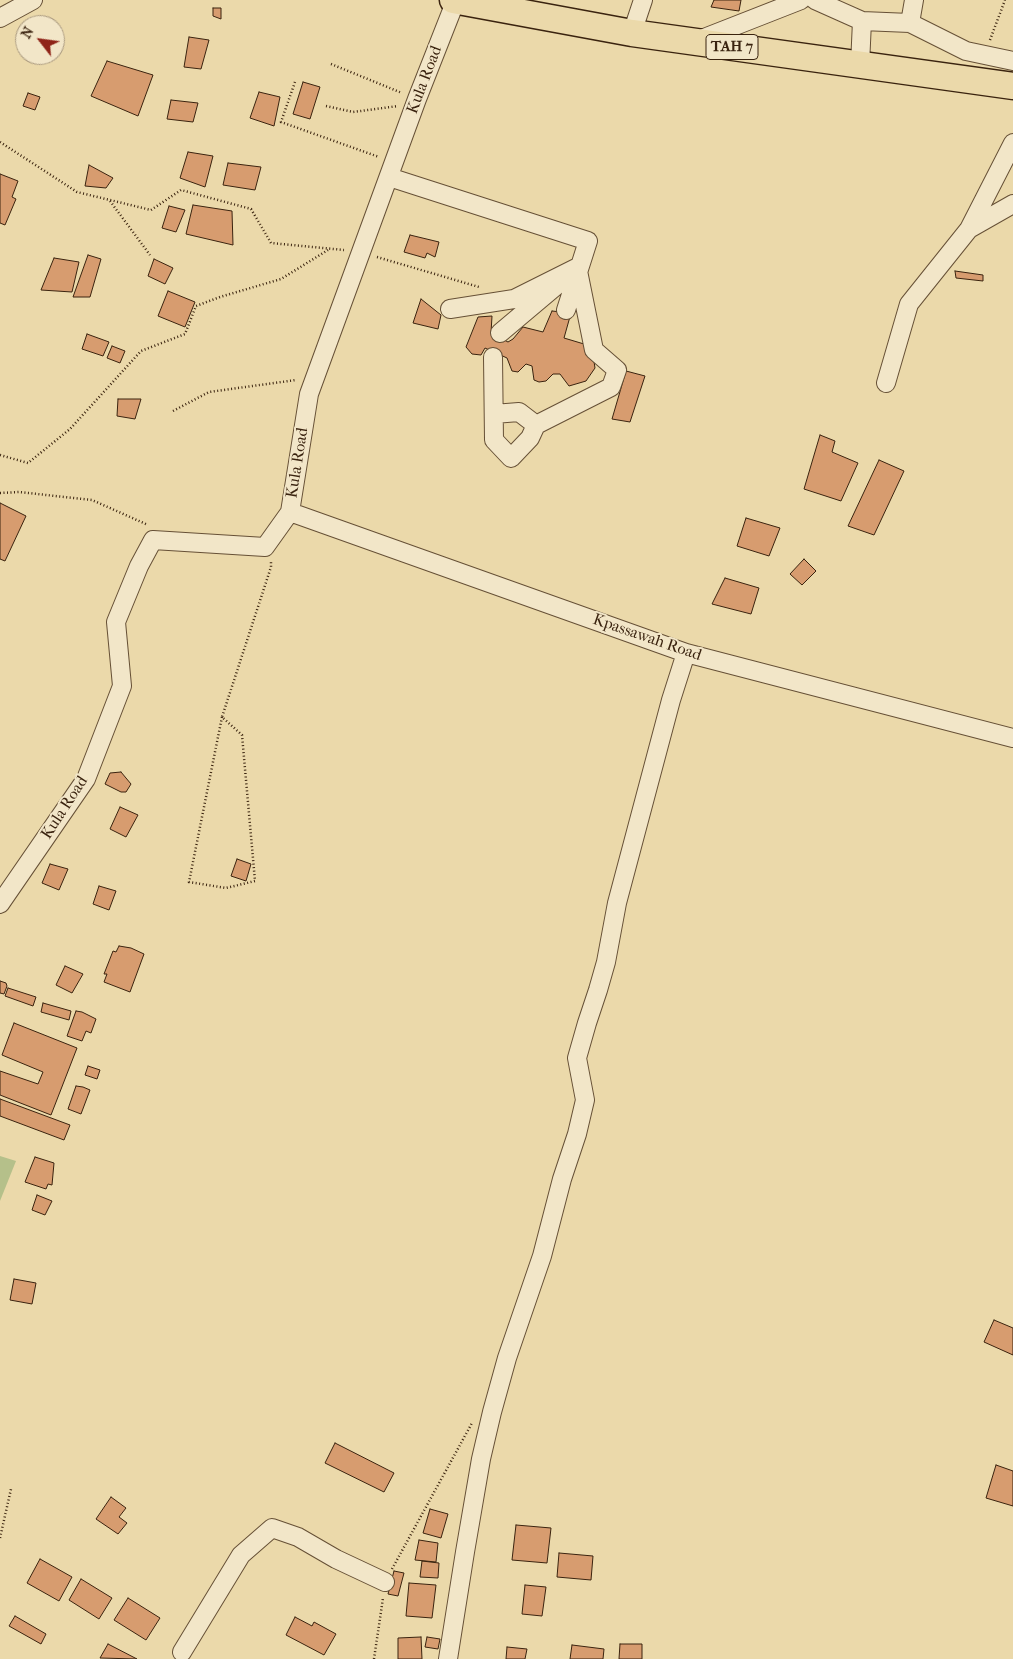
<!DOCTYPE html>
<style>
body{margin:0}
#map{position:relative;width:1013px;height:1659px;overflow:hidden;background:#ebd9aa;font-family:"IM FELL French Canon",serif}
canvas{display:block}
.north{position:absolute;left:15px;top:15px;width:50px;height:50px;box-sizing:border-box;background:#f2e6c8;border:1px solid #a8987e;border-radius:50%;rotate:300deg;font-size:14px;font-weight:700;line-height:20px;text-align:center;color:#3a230f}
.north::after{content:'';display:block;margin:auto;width:18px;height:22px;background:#8f2418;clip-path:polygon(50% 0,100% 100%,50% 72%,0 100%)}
</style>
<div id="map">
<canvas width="1013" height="1659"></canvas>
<div class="north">N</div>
</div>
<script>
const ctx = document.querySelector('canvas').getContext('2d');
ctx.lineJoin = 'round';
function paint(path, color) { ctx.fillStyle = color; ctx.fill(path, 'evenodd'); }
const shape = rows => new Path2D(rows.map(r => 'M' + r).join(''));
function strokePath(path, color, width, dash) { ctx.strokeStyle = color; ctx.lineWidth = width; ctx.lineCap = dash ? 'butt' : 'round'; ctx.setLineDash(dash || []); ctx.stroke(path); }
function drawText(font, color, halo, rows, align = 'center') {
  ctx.font = font + ' "IM FELL French Canon",serif'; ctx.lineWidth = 4; ctx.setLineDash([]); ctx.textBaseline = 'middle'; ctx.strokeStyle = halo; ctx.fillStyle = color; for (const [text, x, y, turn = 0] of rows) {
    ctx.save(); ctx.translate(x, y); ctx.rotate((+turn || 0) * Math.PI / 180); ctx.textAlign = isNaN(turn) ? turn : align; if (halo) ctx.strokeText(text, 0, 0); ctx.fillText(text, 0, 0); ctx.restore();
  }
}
paint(shape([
 [0,1156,16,1161,0,1201]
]), '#b5c08a');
const building = shape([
 [714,0,741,0,739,11,711,7,714,0],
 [213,8,221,8,221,19,213,16,213,8],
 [189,37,209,40,201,69,184,67,189,37],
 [107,61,153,75,138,116,91,96,107,61],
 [303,82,320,87,310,119,293,114,303,82],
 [259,92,280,97,274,126,250,118,259,92],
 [28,93,40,97,35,110,23,106,28,93],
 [171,100,198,103,193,122,167,119,171,100],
 [188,152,213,156,205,187,180,178,188,152],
 [228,163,261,167,255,190,223,185,228,163],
 [89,165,113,178,106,188,85,186,89,165],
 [0,174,18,181,12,197,16,199,5,225,0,223,0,174],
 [193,205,232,211,233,245,186,234,193,205],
 [169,206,185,210,176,232,162,228,169,206],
 [410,235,439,242,435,257,427,253,425,258,404,252,410,235],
 [88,255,101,259,90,297,73,297,88,255],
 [54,258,79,262,72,292,41,290,54,258],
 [154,259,173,268,165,284,148,276,154,259],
 [955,271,983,275,983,281,956,278,955,271],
 [168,291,195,302,185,327,158,316,168,291],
 [421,299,441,315,438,329,413,323,421,299],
 [552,311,571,313,564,338,584,344,586,355,593,355,595,368,586,381,569,386,560,374,553,374,546,381,539,382,534,380,532,366,526,364,518,372,512,371,507,358,485,348,481,355,472,354,466,347,478,317,492,316,491,333,508,342,513,339,523,327,543,332,552,311],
 [87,334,109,342,103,356,82,349,87,334],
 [112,346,125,351,120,363,107,358,112,346],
 [626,371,645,376,630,422,612,419,626,371],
 [118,399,141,399,135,419,117,416,118,399],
 [820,435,835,441,832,452,858,463,841,501,804,489,820,435],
 [879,460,904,471,874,535,848,526,879,460],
 [0,503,26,516,5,561,0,559,0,503],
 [746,518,780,528,769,556,737,546,746,518],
 [804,559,816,571,802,585,790,574,804,559],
 [725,578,759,588,751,614,712,604,725,578],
 [121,772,131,784,126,792,121,792,105,784,110,773,121,772],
 [120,807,138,815,126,837,110,829,120,807],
 [237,859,251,864,246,881,231,876,237,859],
 [50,864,68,869,59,890,42,883,50,864],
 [99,886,116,891,109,910,93,904,99,886],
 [119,946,131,948,144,954,130,992,104,982,107,974,104,974,113,951,116,952,119,946],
 [65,966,83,974,72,993,56,985,65,966],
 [0,981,6,983,7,986,4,994,0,993,0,981],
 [8,988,36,997,33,1006,5,996,8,988],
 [43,1003,71,1011,69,1020,41,1012,43,1003],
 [76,1011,82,1012,96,1019,91,1033,86,1031,82,1041,67,1036,76,1011],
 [14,1023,77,1048,51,1115,0,1095,0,1071,38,1084,43,1072,2,1055,14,1023],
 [88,1066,100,1070,97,1079,85,1075,88,1066],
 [76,1086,83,1087,90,1090,81,1114,68,1109,76,1086],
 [0,1099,70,1125,64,1140,0,1116,0,1099],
 [35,1157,54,1163,52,1185,48,1184,46,1189,25,1182,35,1157],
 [37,1195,52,1201,45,1215,32,1210,37,1195],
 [14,1279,36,1283,32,1304,10,1300,14,1279],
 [994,1320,1013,1328,1013,1355,984,1342,994,1320],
 [335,1443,394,1473,384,1492,325,1463,335,1443],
 [996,1465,1013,1471,1013,1506,986,1498,996,1465],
 [111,1497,126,1508,119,1517,127,1523,118,1534,96,1519,111,1497],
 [430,1509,448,1514,441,1538,423,1533,430,1509],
 [516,1525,551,1528,547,1563,512,1560,516,1525],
 [419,1540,438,1543,436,1562,415,1560,419,1540],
 [559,1553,593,1556,591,1580,557,1577,559,1553],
 [40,1559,72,1577,59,1601,27,1583,40,1559],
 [422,1561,439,1563,438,1578,420,1577,422,1561],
 [394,1571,404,1573,398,1596,388,1594,394,1571],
 [81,1579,112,1598,99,1619,69,1600,81,1579],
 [409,1583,436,1585,432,1618,406,1616,409,1583],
 [525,1585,546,1587,542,1616,522,1614,525,1585],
 [128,1598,160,1618,146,1640,114,1620,128,1598],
 [15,1616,46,1634,41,1644,9,1626,15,1616],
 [295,1617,312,1626,314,1622,336,1634,324,1655,286,1635,295,1617],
 [421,1637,422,1659,398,1659,398,1638,421,1637],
 [427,1637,440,1639,438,1649,425,1647,427,1637],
 [108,1644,137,1659,100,1658,108,1644],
 [620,1644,642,1644,642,1659,619,1659,620,1644],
 [572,1645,604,1649,603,1659,570,1659,572,1645],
 [507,1647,527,1649,525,1659,506,1659,507,1647]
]);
paint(building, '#d79c6f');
strokePath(building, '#3a230f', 1);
const minor = shape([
 [815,0,862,21,860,65],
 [914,0,910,23,966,51,1013,61],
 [0,18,33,0],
 [862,21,910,23],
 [632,33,643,0],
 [699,40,801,0],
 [389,177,588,241,566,310],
 [969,229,1013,143],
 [450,309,514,299,580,266],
 [500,333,557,285],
 [493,357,494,440,511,458,530,438,536,425,611,387,617,370,594,350,578,271],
 [886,383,909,304,969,229,1013,204],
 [494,414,519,412,536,425],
 [290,512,686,653,1013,738],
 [0,904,86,779,122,686,116,622,139,566,153,540,265,547,290,512,309,394,417,99,456,0],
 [182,1652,241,1555,272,1528,298,1537,336,1559,385,1582],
 [448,1659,465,1552,481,1459,492,1412,507,1358,542,1256,562,1179,577,1134,585,1100,577,1058,587,1023,598,990,606,962,617,903,671,700,686,653]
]);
const highway = shape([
 [453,0,632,33,1013,86]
]);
strokePath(minor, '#665036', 20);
strokePath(highway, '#3a230f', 29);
strokePath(shape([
 [990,40,1005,0],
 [331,64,402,93],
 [295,82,281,122,379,157],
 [326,106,353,112,398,106],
 [0,142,77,192,151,210,181,190,251,209,271,243,344,250],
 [110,201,150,255],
 [377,257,479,287],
 [173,411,209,392,296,380],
 [0,455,28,463,70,429,141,351,185,334,196,306,220,297,281,279,328,250],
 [0,493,19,492,92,500,148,525],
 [222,717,189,882,226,888,255,881,242,735,222,717,271,567,271,561],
 [0,1538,11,1489],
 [392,1569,472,1423],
 [374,1659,383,1598]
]), '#3a230f', 2.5, [1, 2.5]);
strokePath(minor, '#f2e6c8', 18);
strokePath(highway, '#ebd9aa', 26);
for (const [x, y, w] of [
 [732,47,52]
]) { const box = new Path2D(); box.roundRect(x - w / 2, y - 12.5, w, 25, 4); ctx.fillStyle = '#f2e6c8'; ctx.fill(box); strokePath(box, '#3a230f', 1); }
drawText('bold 15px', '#3a230f', null, [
 ["TAH 7",732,47]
]);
drawText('16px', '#3a230f', '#f2e6c8', [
 ["Kula Road",425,80,-69],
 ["Kula Road",298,463,-81],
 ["Kpassawah Road",647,638,19],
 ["Kula Road",65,808,-57]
]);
</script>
